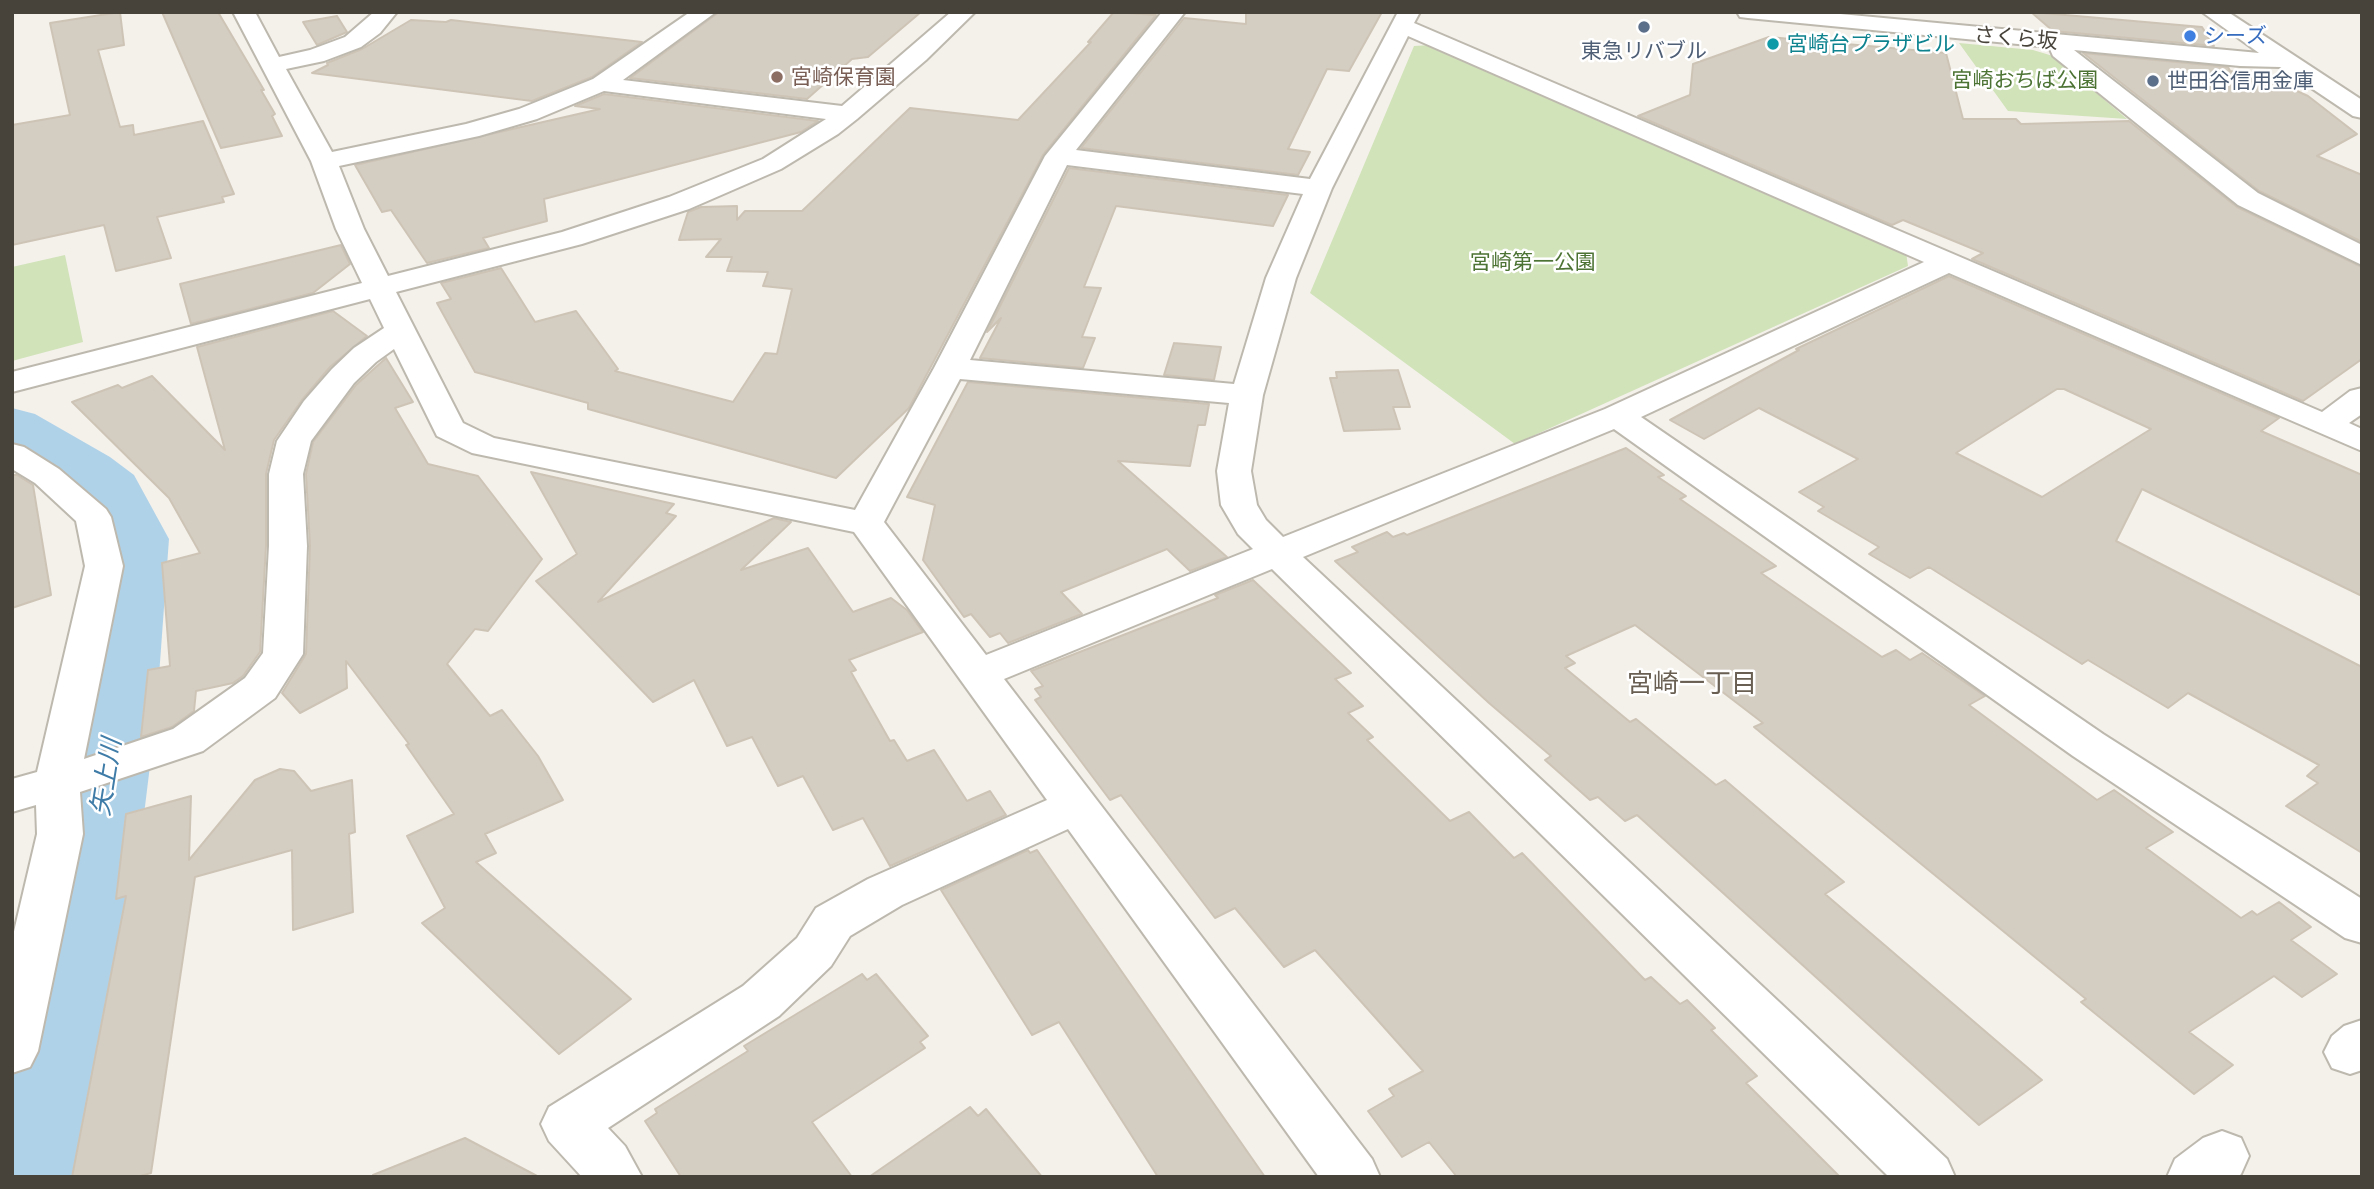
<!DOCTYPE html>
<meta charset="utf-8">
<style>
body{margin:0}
#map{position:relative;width:2374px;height:1189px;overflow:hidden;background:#f4f1eb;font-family:Ubuntu,sans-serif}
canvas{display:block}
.frame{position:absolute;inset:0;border:14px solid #47423a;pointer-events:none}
</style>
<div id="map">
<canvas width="2374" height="1189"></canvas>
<div class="frame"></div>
</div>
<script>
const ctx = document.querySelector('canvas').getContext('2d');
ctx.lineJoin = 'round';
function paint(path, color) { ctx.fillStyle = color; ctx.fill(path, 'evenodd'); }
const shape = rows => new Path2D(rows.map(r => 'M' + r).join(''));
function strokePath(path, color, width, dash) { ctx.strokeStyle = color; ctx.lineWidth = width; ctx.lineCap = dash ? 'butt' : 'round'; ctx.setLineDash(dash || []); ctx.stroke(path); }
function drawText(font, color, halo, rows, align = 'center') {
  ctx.font = font + ' Ubuntu,"Noto Sans JP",sans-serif'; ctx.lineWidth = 5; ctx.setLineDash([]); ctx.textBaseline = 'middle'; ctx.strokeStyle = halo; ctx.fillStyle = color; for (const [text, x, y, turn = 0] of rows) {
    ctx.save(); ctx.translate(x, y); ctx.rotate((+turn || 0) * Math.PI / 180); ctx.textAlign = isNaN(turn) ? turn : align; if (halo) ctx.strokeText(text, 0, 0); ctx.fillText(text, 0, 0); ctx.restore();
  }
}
paint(shape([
 [1959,43,2033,50,2053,56,2127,119,2008,111],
 [1430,45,1906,252,1908,266,1515,444,1310,293,1414,46],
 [65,255,83,342,12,361,12,267]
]), '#d1e3b9');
paint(shape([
 [12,408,35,414,110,457,134,475,169,539,156,717,125,969,85,1140,71,1177,12,1177,12,1025,29,969,74,717,97,539,80,500,62,485,12,456,12,408]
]), '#b0d2e9');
const building = shape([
 [120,12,124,45,98,50,120,127,133,125,134,135,203,121,234,194,222,197,224,202,157,217,171,258,116,271,104,225,12,245,12,125,70,115,50,23,120,12],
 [162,12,218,12,264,90,261,90,275,114,272,116,282,136,221,148,162,12],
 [719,12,921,12,868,57,852,59,807,99,630,78,719,12],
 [1114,12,1156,15,1043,155,909,408,836,478,588,409,588,403,475,372,437,303,451,299,441,283,501,268,535,322,576,311,618,369,615,371,733,402,765,353,777,354,792,289,763,286,768,272,727,271,732,257,706,257,721,239,679,240,688,212,701,207,737,206,737,220,745,211,802,211,910,108,1018,120,1091,42,1088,42,1114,12],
 [1246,12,1382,12,1349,71,1327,69,1288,149,1310,152,1298,175,1081,148,1184,18,1246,24,1246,12],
 [2031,12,2202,27,2214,46,2053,31,2031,12],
 [337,16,347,32,317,45,303,22,337,16],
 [411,20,446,22,451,20,642,42,592,77,532,101,312,73,328,65,327,63,362,49,411,20],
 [1769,37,1946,53,1963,119,2016,119,2021,124,2129,121,2237,207,2362,267,2362,359,2303,401,1972,259,1983,253,1903,220,1892,225,1638,116,1690,95,1693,64,1769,37],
 [2083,53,2228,67,2230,71,2268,78,2308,96,2357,134,2317,156,2362,175,2362,242,2259,191,2083,53],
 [604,94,818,121,801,132,544,199,547,221,483,238,489,248,427,263,391,210,382,212,355,165,600,109,575,106,604,94],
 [1069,168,1288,195,1273,226,1116,206,1084,287,1101,288,1082,337,1095,338,1083,368,980,358,1001,318,987,332,1069,168],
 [341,245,350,264,313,293,191,324,180,284,341,245],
 [1949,276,2279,418,2261,431,2362,475,2362,596,2142,489,2116,541,2362,667,2362,853,2286,806,2318,783,2307,776,2319,765,2188,693,2168,708,2088,660,2082,664,1929,567,1910,578,1869,554,1879,547,1818,511,1824,507,1799,492,1858,459,1759,408,1704,439,1670,420,1799,350,1796,349,1949,276],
 [2057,389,2064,389,2151,429,2042,497,1956,453,2057,389],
 [333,311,367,336,330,367,302,400,274,440,266,474,266,546,260,652,243,676,233,683,196,691,194,711,172,727,141,737,148,670,170,666,162,563,200,553,169,498,72,402,118,385,122,388,152,376,225,450,197,347,333,311],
 [1174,343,1221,347,1214,380,1164,375,1174,343],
 [386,358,413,402,395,408,428,464,478,476,542,559,488,631,475,629,447,664,490,716,502,710,538,756,563,800,485,834,496,853,476,862,631,999,559,1054,422,923,445,908,407,836,454,814,406,745,409,744,346,661,347,688,300,713,282,693,306,654,310,546,306,474,313,442,356,385,386,358],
 [1398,370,1410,407,1393,407,1400,429,1344,431,1330,378,1337,378,1336,372,1398,370],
 [968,382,1209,404,1205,425,1198,425,1190,466,1118,461,1227,557,1190,571,1167,549,1061,592,1082,614,1008,643,1000,633,990,637,971,614,964,617,923,560,935,505,907,497,968,382],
 [1626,448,1664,475,1658,477,1686,496,1680,499,1776,566,1761,573,1882,657,1896,650,1910,660,1922,653,1985,696,1969,705,2097,800,2114,790,2173,832,2146,848,2241,918,2252,911,2257,915,2279,902,2311,927,2291,940,2337,974,2302,997,2274,976,2189,1032,2233,1065,2194,1094,2081,1002,2086,999,1754,727,1763,723,1635,625,1566,656,1575,663,1565,668,1630,722,1636,719,1716,785,1725,780,1844,882,1825,894,2042,1080,1979,1125,1637,815,1625,821,1598,797,1590,800,1545,760,1551,756,1489,703,1335,561,1358,552,1352,547,1387,532,1393,537,1404,533,1407,535,1626,448],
 [531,472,674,504,666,513,676,516,598,602,774,518,791,522,741,570,808,548,853,612,891,598,907,610,923,632,849,660,856,670,851,672,890,741,894,740,907,761,934,750,967,801,990,791,1006,815,890,866,863,818,833,830,803,776,778,786,752,737,727,746,694,680,653,702,536,581,577,554,531,472],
 [12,475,17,475,33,485,51,595,12,608,12,475],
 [1253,580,1351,673,1335,679,1363,706,1348,713,1373,737,1367,740,1450,821,1469,812,1514,858,1522,853,1645,980,1651,977,1680,1004,1687,1000,1715,1028,1711,1030,1757,1076,1746,1083,1840,1177,1457,1177,1429,1142,1402,1157,1368,1111,1394,1096,1389,1089,1423,1071,1315,950,1284,967,1235,908,1215,918,1121,795,1110,800,1035,700,1041,697,1035,689,1043,686,1031,671,1218,598,1215,595,1253,580],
 [280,769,294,771,311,791,352,780,355,832,349,834,353,912,293,930,292,850,195,877,151,1173,137,1177,72,1177,126,896,116,899,126,814,191,796,189,860,255,780,280,769],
 [1028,850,1030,853,1037,850,1265,1177,1158,1177,1059,1022,1032,1035,941,890,1028,850],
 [862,974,867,980,876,974,928,1036,920,1042,925,1048,812,1122,852,1177,681,1177,645,1121,657,1113,655,1109,748,1051,744,1046,862,974],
 [970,1107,978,1116,986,1109,1042,1177,869,1177,970,1107],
 [465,1138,539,1177,373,1177,373,1175,465,1138]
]);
paint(building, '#d4cdc2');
strokePath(building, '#cec4b6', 2);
const minor = shape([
 [233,12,255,12,279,57,310,50,345,37,374,12,397,12,380,33,361,47,324,61,286,69,332,152,466,124,519,109,593,79,690,12,716,12,623,80,842,106,951,12,975,12,926,60,857,119,838,134,781,169,689,209,582,244,396,292,463,423,494,438,855,510,934,368,1045,156,1162,12,1185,12,1076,150,1310,179,1398,12,1420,12,1414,23,2322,412,2350,391,2362,388,2362,414,2349,423,2362,429,2362,451,1949,273,1641,417,2103,734,2362,899,2362,943,2345,938,2073,756,1614,429,1303,557,1947,1159,1955,1177,1889,1177,1272,569,1004,679,1372,1159,1380,1177,1319,1177,1068,829,902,905,850,936,831,966,779,1016,608,1128,625,1146,642,1177,582,1177,549,1141,541,1124,549,1107,743,986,797,938,816,908,868,879,1047,800,854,532,472,453,437,436,394,349,376,362,354,383,311,441,303,474,307,546,303,654,275,698,203,751,80,792,83,834,38,1051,30,1067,12,1073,12,940,37,834,36,805,12,812,12,779,37,772,85,566,76,521,35,483,12,469,12,444,24,447,59,469,106,509,111,517,123,566,84,759,173,729,245,678,263,653,269,546,269,474,277,441,304,401,332,369,354,348,384,328,370,299,12,392,12,372,362,283,336,229,311,161,233,12],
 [1408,36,1924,262,1605,409,1283,537,1266,520,1257,505,1251,471,1263,395,1296,278,1332,188,1408,36],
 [604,91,826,119,763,159,669,197,562,232,388,276,364,229,339,166,479,136,537,119,604,91],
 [1067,165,1303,194,1266,278,1234,384,970,360,1067,165],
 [960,379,1229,403,1217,471,1221,505,1238,534,1253,549,986,655,884,522,960,379],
 [1737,12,1819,12,2259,53,2202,12,2228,12,2362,100,2362,118,2353,116,2280,67,2240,66,2074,50,2258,193,2362,245,2362,265,2238,205,2053,56,2049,47,1748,18,1740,17,1737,12],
 [2362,1020,2362,1070,2350,1074,2332,1068,2324,1052,2332,1036,2344,1026,2362,1020],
 [2222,1131,2241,1138,2249,1156,2241,1174,2238,1177,2167,1177,2175,1159,2203,1138,2222,1131]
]);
strokePath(minor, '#beb9af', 4);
paint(minor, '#fff');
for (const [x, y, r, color] of [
 [1644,27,7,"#5c6f8a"],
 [2190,36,7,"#3f7fe0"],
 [1773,44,7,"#0f9aa8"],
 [777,77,7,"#8d6e63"],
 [2153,81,7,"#5c6f8a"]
]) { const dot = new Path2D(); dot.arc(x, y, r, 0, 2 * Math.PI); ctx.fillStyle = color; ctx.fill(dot); strokePath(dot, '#fff', 2.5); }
drawText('21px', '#366cbe', '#fff', [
 ["シーズ",2204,36]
], 'left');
drawText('21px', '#47423a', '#fff', [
 ["さくら坂",2016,38,5]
]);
drawText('21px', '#0d838f', '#fff', [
 ["宮崎台プラザビル",1787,44]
], 'left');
drawText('21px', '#4e5e75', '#fff', [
 ["東急リバブル",1644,51],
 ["世田谷信用金庫",2167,81,"left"]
]);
drawText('21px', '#785e54', '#fff', [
 ["宮崎保育園",791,77]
], 'left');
drawText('21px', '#4c7333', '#fff', [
 ["宮崎おちば公園",2025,80],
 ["宮崎第一公園",1533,262]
]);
drawText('26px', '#695f52', '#fff', [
 ["宮崎一丁目",1692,683]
]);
drawText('italic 26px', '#3f7ca7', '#fff', [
 ["矢上川",106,777,-81]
]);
</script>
